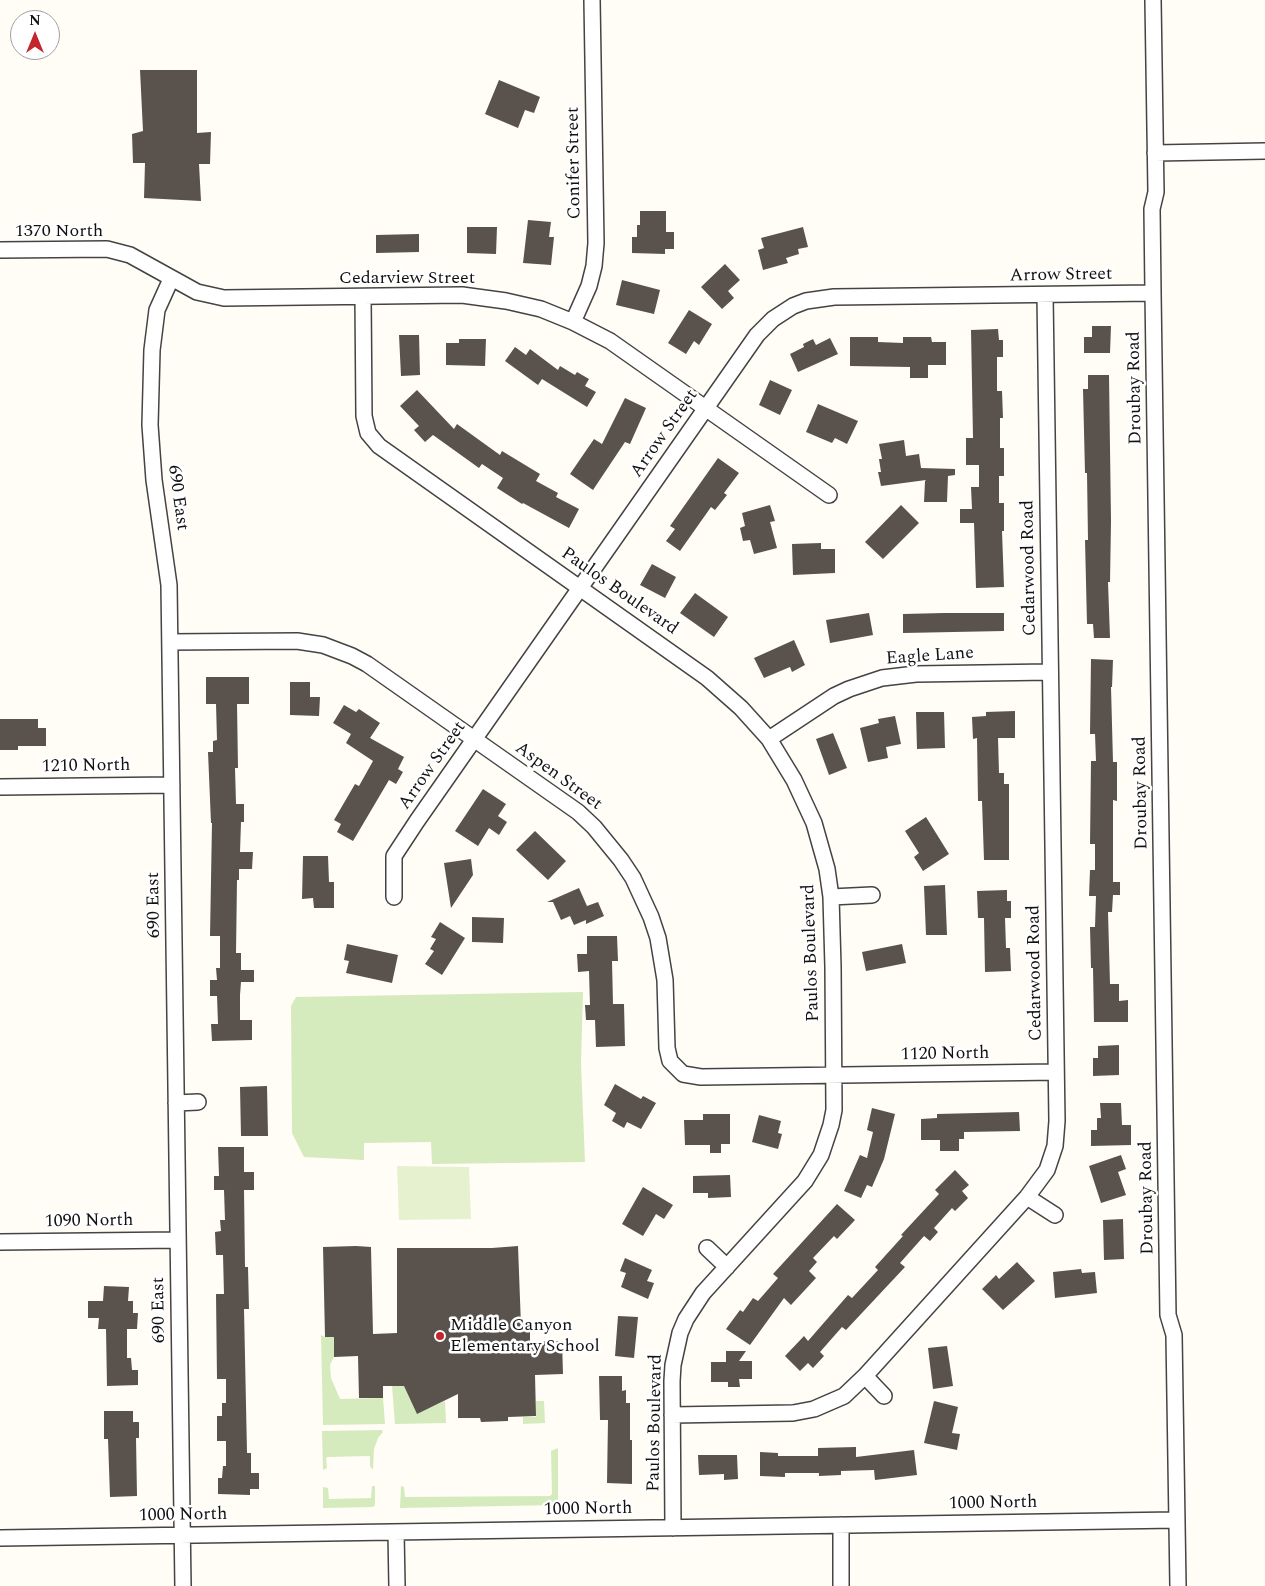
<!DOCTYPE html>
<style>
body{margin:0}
#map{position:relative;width:1265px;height:1586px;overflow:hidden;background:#fffdf5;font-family:Spectral,serif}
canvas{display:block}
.north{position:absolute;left:10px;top:10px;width:50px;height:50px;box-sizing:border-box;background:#fff;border:1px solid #a0a0a0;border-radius:50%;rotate:0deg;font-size:14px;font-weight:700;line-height:20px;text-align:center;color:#111}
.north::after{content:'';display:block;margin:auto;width:18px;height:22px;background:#c4262e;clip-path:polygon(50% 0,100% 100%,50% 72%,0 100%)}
</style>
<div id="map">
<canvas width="1265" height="1586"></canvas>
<div class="north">N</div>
</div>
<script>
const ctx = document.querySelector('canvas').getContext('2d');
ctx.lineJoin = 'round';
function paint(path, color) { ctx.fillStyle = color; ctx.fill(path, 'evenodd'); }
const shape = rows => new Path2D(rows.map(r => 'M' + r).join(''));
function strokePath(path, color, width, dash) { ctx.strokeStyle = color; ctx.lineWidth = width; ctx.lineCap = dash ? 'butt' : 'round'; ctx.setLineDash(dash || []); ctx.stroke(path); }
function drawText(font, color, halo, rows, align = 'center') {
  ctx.font = font + ' Spectral,serif'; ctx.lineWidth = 5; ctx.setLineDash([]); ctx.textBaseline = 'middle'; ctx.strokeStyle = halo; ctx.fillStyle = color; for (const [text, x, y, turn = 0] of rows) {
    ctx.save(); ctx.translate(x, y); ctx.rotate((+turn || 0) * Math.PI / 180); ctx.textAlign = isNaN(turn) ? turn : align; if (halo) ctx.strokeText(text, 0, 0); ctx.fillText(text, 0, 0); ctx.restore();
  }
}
paint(shape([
 [583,992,581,1063,585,1162,432,1164,431,1142,364,1143,364,1160,304,1157,292,1133,291,1006,296,997],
 [321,1335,325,1337,334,1337,334,1357,330,1365,331,1378,340,1399,383,1398,385,1424,323,1425],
 [392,1386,404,1386,417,1413,445,1401,446,1423,395,1424],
 [536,1401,544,1401,545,1423,523,1424,523,1417,536,1417],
 [382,1430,383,1432,378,1438,374,1449,373,1470,370,1466,370,1456,328,1457,326,1458,327,1468,323,1470,322,1431],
 [558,1448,558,1502,557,1505,400,1508,401,1486,404,1487,405,1497,550,1496,552,1494,551,1451],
 [372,1486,375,1486,375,1505,373,1507,323,1508,323,1487,328,1488,329,1499,371,1498]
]), '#d5ebbd');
paint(shape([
 [397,1166,469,1167,471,1219,399,1220]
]), '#e6f2cf');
paint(shape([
 [140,70,197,70,197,133,211,132,210,164,199,164,201,201,144,198,145,163,133,163,132,134,143,131],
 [499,80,540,97,534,113,525,110,518,128,485,114],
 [640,211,666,211,666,232,674,232,674,249,665,249,665,254,632,253,632,237,637,237,637,225,640,225],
 [528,220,551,222,549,237,554,237,551,265,523,263],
 [467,227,497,227,496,254,467,253],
 [803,227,808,247,798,249,799,254,786,258,788,263,763,270,758,250,764,248,761,238],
 [419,234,419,252,376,253,376,235],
 [725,264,740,280,728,291,734,298,722,309,701,287],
 [622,280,660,290,654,314,616,305],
 [689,310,712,324,699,345,694,341,686,354,668,343],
 [1092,326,1111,326,1110,353,1084,353,1084,337,1092,337],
 [998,329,999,340,1003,340,1003,357,997,357,997,391,1002,391,1003,418,1000,418,1000,448,1004,448,1004,476,999,476,999,503,1004,503,1004,531,1002,531,1004,587,976,588,974,523,960,523,960,509,972,509,971,487,979,487,979,465,966,465,966,438,973,438,971,330],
 [399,335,419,335,420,375,401,376],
 [850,337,878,337,878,342,903,343,903,337,931,337,932,342,946,342,946,365,928,365,928,378,910,378,910,367,850,366],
 [830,338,838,354,798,372,790,354,804,347,803,344,813,339,816,345],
 [459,339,486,339,485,366,446,365,446,343,459,343],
 [515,347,526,355,530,349,558,370,560,366,575,375,577,372,589,379,585,386,596,392,587,407,542,379,538,385,505,361],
 [1088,375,1109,375,1111,521,1110,582,1108,582,1110,638,1094,638,1093,624,1087,624,1085,540,1088,540,1087,473,1085,473,1083,389,1088,389],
 [770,380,792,390,780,415,759,405],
 [417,390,454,429,457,424,500,455,502,451,540,474,536,481,558,493,556,497,579,509,569,528,523,503,522,504,497,488,503,478,482,464,479,468,433,435,425,442,414,430,419,426,400,406],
 [625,398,646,408,630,444,625,442,593,490,570,474,594,439,602,444],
 [818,404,858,421,847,444,835,438,832,443,806,432],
 [904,440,906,456,919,454,921,468,955,469,955,475,948,476,947,502,924,502,925,481,926,480,881,486,878,472,881,472,879,459,882,459,879,444],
 [718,458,739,473,724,493,727,495,715,510,711,507,680,551,666,541,675,529,670,526],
 [770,505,775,521,770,522,777,548,754,554,750,540,743,541,740,528,745,526,742,513],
 [901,505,919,523,883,559,865,542],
 [821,543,821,549,835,549,835,573,793,575,792,544],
 [652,564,676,577,665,598,640,585],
 [695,593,728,617,714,637,680,613],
 [869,613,873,635,830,643,826,620],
 [944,613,1004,613,1004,631,903,633,903,614],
 [794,640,805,665,792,672,790,667,764,678,754,658],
 [1091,659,1113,660,1112,687,1111,687,1113,762,1117,762,1117,801,1113,800,1113,882,1120,882,1120,895,1113,895,1112,912,1108,912,1110,984,1119,984,1119,1001,1128,1000,1128,1022,1094,1022,1093,968,1091,968,1090,927,1095,927,1096,896,1089,896,1090,870,1095,870,1095,844,1090,844,1091,761,1096,761,1095,734,1090,734],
 [206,677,249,677,249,704,237,704,238,768,235,768,236,804,244,804,244,822,241,822,240,852,253,852,252,869,239,869,239,880,237,880,236,953,241,953,241,970,254,970,254,982,241,982,240,995,240,1020,252,1020,252,1040,212,1041,211,1024,218,1024,217,996,210,996,210,980,217,980,216,968,220,968,220,936,210,936,212,823,211,823,208,752,213,752,213,741,217,740,216,704,206,704],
 [290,682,310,682,310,697,320,697,319,716,290,715],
 [344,705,356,712,359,709,380,723,370,738,404,757,398,769,403,772,396,784,389,780,353,841,337,832,341,824,334,820,355,784,359,786,373,761,346,743,351,734,333,723],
 [1015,711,1015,738,998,738,999,773,1004,773,1004,784,1009,784,1009,860,984,860,982,801,978,801,977,738,973,739,972,717,986,716,986,712],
 [916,712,944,712,945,748,917,749],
 [895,716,901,744,886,747,888,758,868,762,860,728,879,723,878,719],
 [0,719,38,719,38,728,46,728,46,746,18,746,18,750,0,750],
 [833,733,847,768,829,775,816,739],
 [483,789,506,804,498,816,507,822,499,835,489,828,478,846,455,831],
 [926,817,949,854,923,871,914,857,919,853,905,831],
 [535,831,566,861,548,880,516,850],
 [303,856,328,856,329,882,334,882,334,908,314,908,313,898,302,899],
 [471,859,473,875,451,908,444,863],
 [945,885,947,935,926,935,924,886],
 [579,888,587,906,598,902,604,916,586,924,586,920,574,925,570,916,561,920,553,902,547,902],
 [1007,890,1007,901,1011,901,1011,918,1005,918,1006,948,1010,948,1011,971,985,972,984,918,978,918,977,891],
 [472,917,504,918,503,943,472,942],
 [440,922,465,938,442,975,425,964,434,951,430,949,436,939,431,937],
 [587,936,617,936,618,961,612,961,613,1004,624,1004,625,1046,596,1047,595,1020,586,1020,585,1005,590,1005,589,971,578,972,577,954,587,954],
 [347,944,398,955,392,983,346,973,349,961,344,960],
 [902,944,906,963,866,971,862,952],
 [1119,1045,1119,1075,1093,1076,1093,1058,1098,1058,1098,1046],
 [615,1084,641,1099,643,1096,656,1103,641,1129,627,1122,624,1128,612,1121,616,1113,604,1105],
 [267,1086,268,1136,241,1136,240,1087],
 [1100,1103,1121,1103,1122,1125,1131,1125,1131,1145,1091,1146,1091,1130,1097,1130,1097,1118,1101,1118],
 [872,1108,895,1114,884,1159,872,1187,867,1185,861,1198,844,1191,860,1155,867,1158,873,1132,867,1130],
 [1019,1112,1020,1131,964,1132,964,1139,959,1139,959,1151,940,1151,940,1140,921,1140,921,1119,937,1118,937,1114],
 [703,1114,730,1114,730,1144,721,1144,721,1153,710,1153,710,1145,685,1145,684,1120,703,1120],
 [759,1115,781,1121,778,1133,782,1134,778,1149,752,1142],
 [218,1147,244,1147,244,1172,254,1172,254,1190,244,1190,245,1267,248,1267,249,1309,244,1309,247,1453,251,1453,251,1473,259,1473,259,1489,250,1489,250,1495,218,1494,218,1478,222,1478,223,1466,226,1466,226,1441,217,1441,217,1416,222,1416,222,1403,226,1403,226,1379,217,1379,216,1294,224,1294,223,1255,216,1255,215,1232,221,1231,220,1220,225,1220,224,1190,214,1190,214,1176,219,1176],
 [1121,1155,1126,1169,1118,1172,1126,1195,1101,1203,1089,1166],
 [955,1170,969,1185,962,1191,968,1198,955,1211,952,1208,934,1228,938,1232,930,1241,924,1236,900,1263,905,1267,846,1330,842,1327,820,1352,824,1356,813,1368,808,1363,800,1371,785,1356,804,1336,808,1341,848,1295,852,1298,878,1270,875,1267,903,1236,901,1235,939,1194,935,1190],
 [730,1175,731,1197,708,1198,708,1193,693,1193,693,1176],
 [643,1187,673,1205,664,1219,656,1214,643,1236,622,1224],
 [837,1204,855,1220,837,1239,834,1236,813,1258,817,1262,809,1271,816,1278,791,1305,784,1298,750,1345,726,1329,740,1310,743,1312,753,1298,758,1301,778,1278,773,1274],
 [1123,1219,1124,1259,1104,1260,1103,1220],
 [356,1246,371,1247,373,1334,397,1333,397,1248,492,1248,518,1246,521,1326,530,1326,530,1342,562,1341,563,1374,535,1375,536,1416,508,1417,508,1421,481,1422,480,1418,458,1418,458,1394,417,1414,404,1386,383,1386,383,1398,359,1398,358,1356,334,1357,334,1337,325,1337,323,1247],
 [625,1258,652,1270,647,1281,654,1283,648,1299,621,1287,626,1273,620,1271],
 [1017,1262,1035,1281,1003,1310,982,1289,996,1275,999,1279],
 [1081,1269,1082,1273,1095,1272,1097,1293,1055,1298,1053,1272],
 [104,1286,129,1287,128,1301,133,1301,133,1313,138,1313,137,1329,127,1329,127,1358,131,1358,132,1370,138,1370,138,1385,107,1386,106,1329,98,1329,99,1318,88,1318,88,1301,103,1301],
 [618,1316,638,1317,634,1358,615,1356],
 [947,1346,953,1386,933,1389,928,1348],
 [726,1351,746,1351,739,1361,752,1361,752,1379,739,1379,740,1387,728,1387,728,1382,711,1382,711,1362,726,1362],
 [599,1376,622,1376,622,1391,626,1390,626,1403,630,1403,630,1440,632,1440,632,1484,607,1483,608,1420,600,1420],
 [934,1401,958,1407,952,1433,960,1434,957,1450,924,1443],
 [104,1411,133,1411,133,1422,139,1422,139,1438,136,1438,137,1496,110,1497,108,1439,104,1439],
 [856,1447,856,1457,914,1450,917,1475,875,1480,874,1470,841,1471,841,1475,819,1476,819,1473,785,1473,785,1477,760,1476,760,1452,778,1453,778,1456,818,1456,818,1448],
 [698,1455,737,1455,738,1479,724,1480,724,1474,699,1475]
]), '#5a524d');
const minor = shape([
 [1153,0,1156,192,1152,209,1153,293,1168,1315,1174,1335,1178,1586],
 [1155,153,1265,151],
 [0,250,107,249,130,255,197,292,224,298,462,295,506,301,541,309,573,322,610,341,829,495],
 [171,279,157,310,152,350,150,425,154,480,169,585,183,1586],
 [363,297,364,416,368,433,379,446,707,678,741,708,769,739,794,780,814,823,827,869,831,897,833,967,834,1110,831,1125,821,1155,805,1181,703,1293,686,1319,680,1333,673,1365,672,1381,673,1528],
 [573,322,589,286,594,266,596,243,592,0],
 [170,642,297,641,323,645,352,656,367,664,578,812,594,827,621,860,633,878,651,917,658,938,665,980,667,1048,670,1061,683,1074,701,1077,1056,1072],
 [769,739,834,696,849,689,882,678,916,674,1050,672],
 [0,787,172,785],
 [394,897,394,856,417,821,757,335,773,319,793,306,806,301,834,297,1153,293],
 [831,897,872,895],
 [176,1103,198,1102],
 [1027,1197,1055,1215],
 [0,1242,178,1240],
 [707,1248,727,1267],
 [865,1376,884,1396],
 [672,1415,793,1413,814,1409,844,1396,865,1376,1027,1197,1047,1170,1055,1146,1057,1121,1045,295],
 [396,1532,397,1586],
 [0,1538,1176,1520],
 [841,1586,841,1525]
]);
strokePath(minor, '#444', 18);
strokePath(minor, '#fff', 15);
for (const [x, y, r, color] of [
 [440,1336,5,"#c4262e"]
]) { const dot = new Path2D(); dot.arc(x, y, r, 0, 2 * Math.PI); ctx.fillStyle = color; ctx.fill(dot); strokePath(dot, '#fff', 2); }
drawText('18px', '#111', '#fff', [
 ["Conifer Street",575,163,-91],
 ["1370 North",59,232],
 ["Arrow Street",1061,276,-1],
 ["Cedarview Street",407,279],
 ["Droubay Road",1136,388,-91],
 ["Arrow Street",665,434,-55],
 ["690 East",177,498,82],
 ["Cedarwood Road",1030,568,-91],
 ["Paulos Boulevard",619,592,35],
 ["Eagle Lane",930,657,-4],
 ["Arrow Street",433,766,-55],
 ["1210 North",86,767,-1],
 ["Aspen Street",558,777,36],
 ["Droubay Road",1142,793,-91],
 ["690 East",155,905,-91],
 ["Paulos Boulevard",812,953,-92],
 ["Cedarwood Road",1036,973,-91],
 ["1120 North",945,1055,-1],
 ["Droubay Road",1148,1198,-91],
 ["1090 North",89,1222,-1],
 ["690 East",160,1310,-91],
 ["Paulos Boulevard",656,1423,-89],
 ["1000 North",993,1504,-1],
 ["1000 North",588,1510,-1],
 ["1000 North",183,1516,-1]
]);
drawText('18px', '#111', '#fff', [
 ["Middle Canyon",450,1326],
 ["Elementary School",450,1347]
], 'left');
</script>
